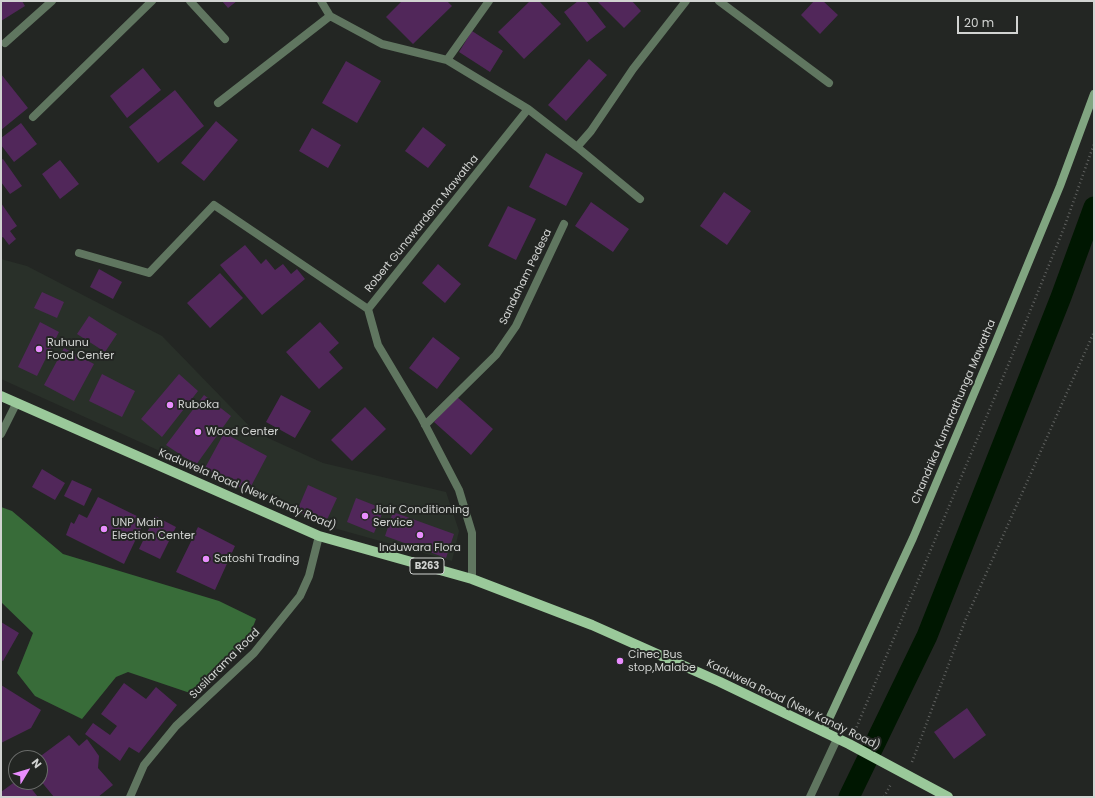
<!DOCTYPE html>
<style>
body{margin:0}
#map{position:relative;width:1095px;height:798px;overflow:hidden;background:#232623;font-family:Poppins,sans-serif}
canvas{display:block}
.frame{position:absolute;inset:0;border:2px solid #d1d3d1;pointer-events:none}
.north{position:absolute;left:8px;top:750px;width:40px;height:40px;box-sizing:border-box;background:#232623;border:1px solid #696b69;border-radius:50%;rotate:52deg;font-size:11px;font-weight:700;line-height:16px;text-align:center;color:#d1d3d1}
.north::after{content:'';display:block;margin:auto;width:14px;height:18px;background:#e98dfe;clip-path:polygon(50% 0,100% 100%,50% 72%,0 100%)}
.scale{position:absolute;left:957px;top:16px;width:61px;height:18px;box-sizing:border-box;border:2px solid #d1d3d1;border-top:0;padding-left:5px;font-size:12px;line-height:14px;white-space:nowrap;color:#d1d3d1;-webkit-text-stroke:3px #232623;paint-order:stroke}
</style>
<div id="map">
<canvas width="1095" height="798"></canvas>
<div class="frame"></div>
<div class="north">N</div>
<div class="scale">20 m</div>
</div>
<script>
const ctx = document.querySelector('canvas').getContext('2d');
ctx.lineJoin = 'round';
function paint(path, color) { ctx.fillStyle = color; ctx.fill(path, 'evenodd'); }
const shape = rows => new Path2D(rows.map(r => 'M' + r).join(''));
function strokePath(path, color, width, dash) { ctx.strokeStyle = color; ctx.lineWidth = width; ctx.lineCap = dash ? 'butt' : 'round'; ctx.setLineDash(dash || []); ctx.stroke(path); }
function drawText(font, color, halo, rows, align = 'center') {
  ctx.font = font + ' Poppins,sans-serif'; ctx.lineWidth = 4; ctx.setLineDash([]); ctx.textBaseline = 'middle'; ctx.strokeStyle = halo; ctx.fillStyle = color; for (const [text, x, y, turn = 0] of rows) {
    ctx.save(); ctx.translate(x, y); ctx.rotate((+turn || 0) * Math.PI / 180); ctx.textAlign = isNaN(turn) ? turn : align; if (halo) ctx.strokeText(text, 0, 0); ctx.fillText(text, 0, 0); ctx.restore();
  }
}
paint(shape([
 [1,259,27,266,162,336,255,432,323,463,446,492,459,531,452,561,323,525,1,379]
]), '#293029');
paint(shape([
 [1,507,12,511,63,554,219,601,256,619,249,637,193,694,128,672,116,677,82,719,35,696,17,673,33,633,1,602]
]), '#386c39');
strokePath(shape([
 [849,797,927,636,1061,297,1094,207]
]), '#001701', 21);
paint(shape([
 [1,1,22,1,25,6,1,21],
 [222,1,237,1,228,8],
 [402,1,447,1,452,6,413,44,386,17],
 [530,1,539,1,561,24,524,59,498,32],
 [578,1,586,1,606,27,587,42,564,12],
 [597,1,632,1,641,11,624,28],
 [814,1,823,1,838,15,820,34,801,15],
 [472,31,503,51,490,72,459,52],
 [589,59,607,75,566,121,548,105],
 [346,61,381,81,357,123,322,103],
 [143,68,161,90,127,118,110,96],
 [1,74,28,108,1,130],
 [175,90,204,126,158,163,129,127],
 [216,121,238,140,204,181,181,163],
 [21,123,37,144,14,162,1,145,1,138],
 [423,127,446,145,428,168,405,151],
 [312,128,341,145,328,168,299,151],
 [546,153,583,173,566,206,529,187],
 [3,159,22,186,10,194,1,182,1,160],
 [60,160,79,184,60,199,42,174],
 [724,192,751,211,727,245,700,226],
 [591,202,629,229,613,252,575,226],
 [1,203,17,226,10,231,16,239,9,245,3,237,1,238],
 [508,206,536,219,516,260,488,246],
 [245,245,261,264,266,259,275,270,283,264,291,274,297,269,305,279,262,315,220,265],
 [438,264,461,284,445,303,422,283],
 [99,269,122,282,113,299,90,287],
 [220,273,243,298,210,328,187,303],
 [42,292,64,302,57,318,34,308],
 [89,316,117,334,105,352,77,334],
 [40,322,59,332,37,376,18,367],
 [320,322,339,343,329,352,343,368,319,389,286,352],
 [433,337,460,358,437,389,409,368],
 [64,348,94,364,74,401,44,385],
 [102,374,135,391,122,417,89,401],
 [179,374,198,391,162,437,141,419],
 [204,395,231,416,196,465,166,445],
 [281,395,311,411,295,438,266,422],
 [456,396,493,429,471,455,434,422],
 [365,407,386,429,352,461,331,440],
 [224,433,267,456,248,492,205,468],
 [42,469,65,483,55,500,32,487],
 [72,480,92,489,84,506,64,496],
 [308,485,337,498,325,524,297,511],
 [98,497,145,520,124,564,66,535,71,522,74,524,79,514,87,518],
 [356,498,384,509,374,533,347,522],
 [393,512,454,534,446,558,385,536],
 [155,516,176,527,160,559,139,549],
 [198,527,235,546,215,590,176,572],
 [1,622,19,633,3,661,1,660],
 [124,683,146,699,156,687,177,705,139,753,129,747,120,761,85,734,93,723,110,735,117,726,101,714],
 [1,685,41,710,31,728,1,743],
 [967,708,986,735,954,759,934,732],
 [69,735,79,746,87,739,99,756,98,768,113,785,98,797,54,797,40,780,40,758,38,758],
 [16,781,26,782,38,797,1,797,1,792]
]), '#51275a');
strokePath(shape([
 [855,731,1009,363,1064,228,1094,144],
 [912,762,965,621,1094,332],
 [884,797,891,784]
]), '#606260', 2.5, [1, 3]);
strokePath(shape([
 [190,1,225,39],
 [321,1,330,16,382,44,447,60,528,109,368,309,378,345,421,417,459,490,472,533,472,579],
 [719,1,829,83],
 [5,43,52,1],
 [447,60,489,1],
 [218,103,330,16],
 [528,109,577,147,591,131,633,69,686,1],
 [33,117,152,1],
 [577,147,640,199],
 [79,253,149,273,214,205,368,309],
 [425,425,496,355,516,326,564,224],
 [1,434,16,404],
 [810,797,837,739]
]), '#607660', 8);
strokePath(shape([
 [130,797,144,765,176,726,254,653,300,596,309,576,319,536]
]), '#607660', 8);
strokePath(shape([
 [823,732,913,538,995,344,1060,186,1094,94]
]), '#81a581', 8);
strokePath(shape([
 [1,396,319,536,472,579,592,625,720,682,849,744,948,797]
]), '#9ac99a', 10);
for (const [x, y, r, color] of [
 [39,349,4,"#e98dfe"],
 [170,405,4,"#e98dfe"],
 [198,432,4,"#e98dfe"],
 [365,516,4,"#e98dfe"],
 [104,529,4,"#e98dfe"],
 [420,535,4,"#e98dfe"],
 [206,559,4,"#e98dfe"],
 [620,661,4,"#e98dfe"]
]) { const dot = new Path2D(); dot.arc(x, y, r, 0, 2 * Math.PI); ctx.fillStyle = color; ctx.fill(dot); strokePath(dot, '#232623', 1.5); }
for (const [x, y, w] of [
 [427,566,34]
]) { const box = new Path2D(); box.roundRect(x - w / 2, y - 8, w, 16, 3); ctx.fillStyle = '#232623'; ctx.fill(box); strokePath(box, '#d1d3d1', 1); }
drawText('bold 10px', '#d1d3d1', null, [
 ["B263",427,566]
]);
drawText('11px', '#d1d3d1', '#232623', [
 ["Robert Gunawardena Mawatha",422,224,-51],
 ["Sandaham Pedesa",526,277,-64],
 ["Chandrika Kumarathunga Mawatha",954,412,-67],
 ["Kaduwela Road (New Kandy Road)",247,490,23],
 ["Susilarama Road",225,664,-45],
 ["Kaduwela Road (New Kandy Road)",793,705,26]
]);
drawText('11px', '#d1d3d1', '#232623', [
 ["Ruhunu",47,343],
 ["Food Center",47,356],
 ["Ruboka",178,405],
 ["Wood Center",206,432],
 ["Jiair Conditioning",373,510],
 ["Service",373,523],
 ["UNP Main",112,523],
 ["Election Center",112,536],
 ["Induwara Flora",420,548,"center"],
 ["Satoshi Trading",214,559],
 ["Cinec Bus",628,655],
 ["stop,Malabe",628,668]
], 'left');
</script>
